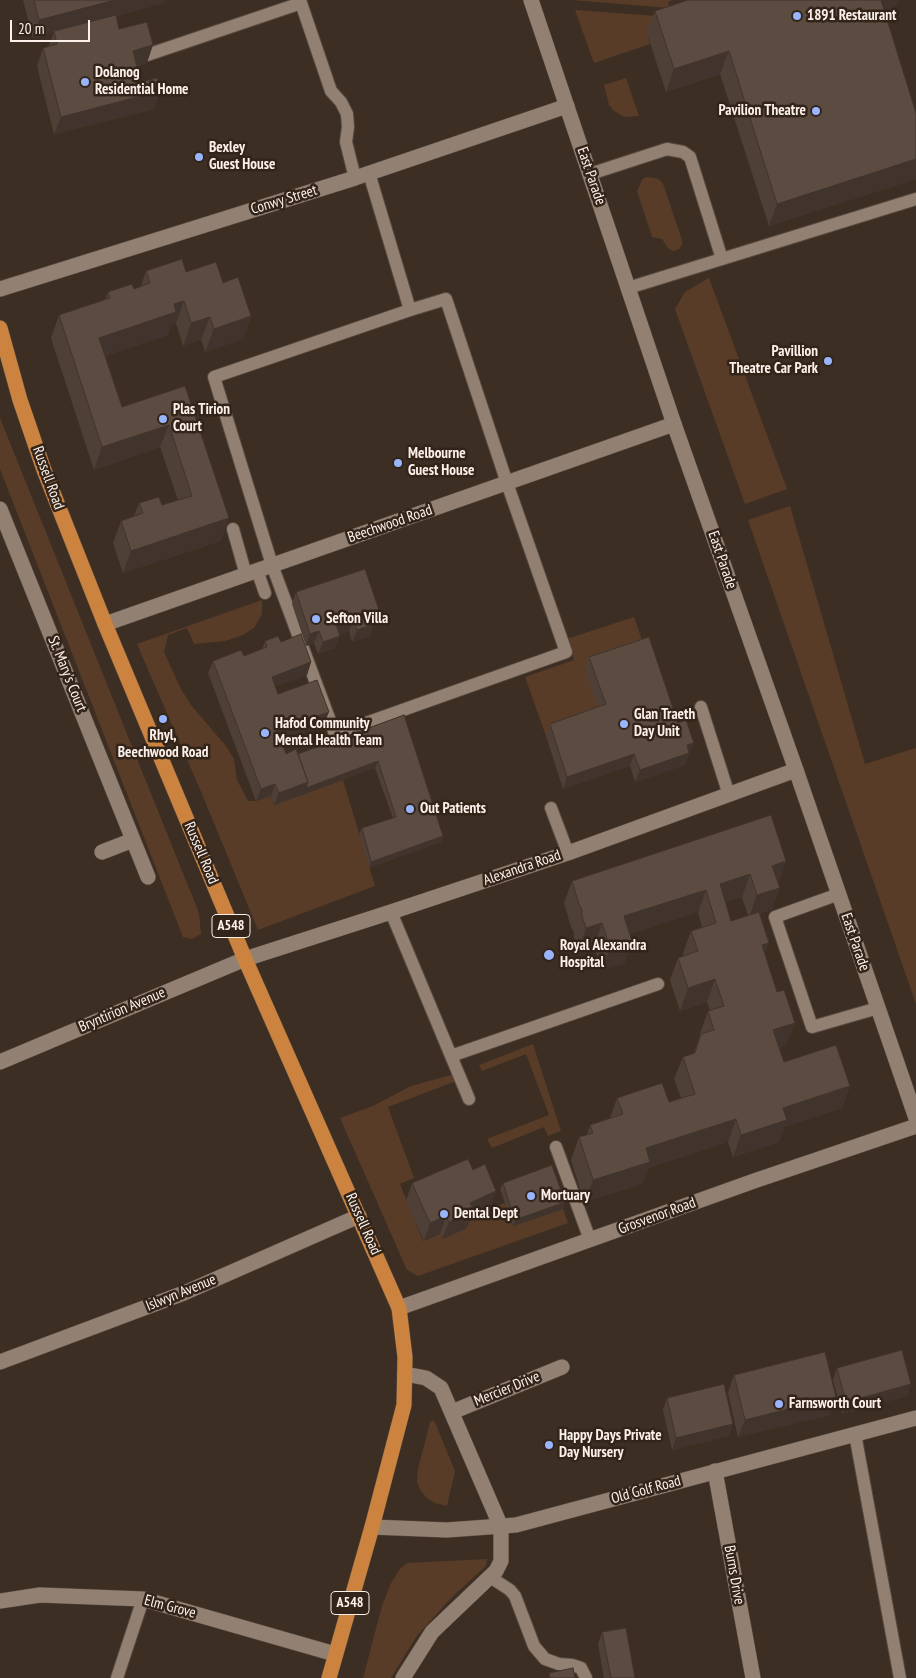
<!DOCTYPE html>
<style>
body{margin:0}
#map{position:relative;width:916px;height:1678px;overflow:hidden;background:#3d2e23;font-family:"PT Sans Narrow",sans-serif}
canvas{display:block}
.scale{position:absolute;left:10px;top:20px;width:80px;height:22px;box-sizing:border-box;border:2px solid #fcf1ea;border-top:0;padding-left:6px;font-size:15px;line-height:18px;white-space:nowrap;color:#fcf1ea;-webkit-text-stroke:4px #33241a;paint-order:stroke}
</style>
<div id="map">
<canvas width="916" height="1678"></canvas>
<div class="scale">20 m</div>
</div>
<script>
const ctx = document.querySelector('canvas').getContext('2d');
ctx.lineJoin = 'round';
function paint(path, color) { ctx.fillStyle = color; ctx.fill(path, 'evenodd'); }
const shape = rows => new Path2D(rows.map(r => 'M' + r).join(''));
function strokePath(path, color, width, dash) { ctx.strokeStyle = color; ctx.lineWidth = width; ctx.lineCap = dash ? 'butt' : 'round'; ctx.setLineDash(dash || []); ctx.stroke(path); }
function drawText(font, color, halo, rows, align = 'center') {
  ctx.font = font + ' "PT Sans Narrow",sans-serif'; ctx.lineWidth = 5; ctx.setLineDash([]); ctx.textBaseline = 'middle'; ctx.strokeStyle = halo; ctx.fillStyle = color; for (const [text, x, y, turn = 0] of rows) {
    ctx.save(); ctx.translate(x, y); ctx.rotate((+turn || 0) * Math.PI / 180); ctx.textAlign = isNaN(turn) ? turn : align; if (halo) ctx.strokeText(text, 0, 0); ctx.fillText(text, 0, 0); ctx.restore();
  }
}
paint(shape([
 [572,0,673,0,668,2,670,8],
 [575,10,671,17,647,33,650,44,594,63],
 [626,78,639,116,625,117,614,111,609,105,604,85],
 [646,177,655,178,660,180,663,184,682,240,682,245,679,249,673,251,668,248,662,239,652,237,637,191,642,180],
 [709,278,787,489,745,504,675,309,685,292],
 [0,418,199,913,201,934,192,939,183,937,0,469],
 [790,506,865,764,916,748,916,1004,748,520],
 [262,600,262,614,254,628,243,635,225,641,194,644,187,628,168,635,164,652,181,689,191,705,226,746,234,759,237,780,248,801,256,801,271,796,274,805,343,780,375,886,258,930,202,794,137,644],
 [634,617,645,649,601,716,546,736,525,677,574,660,567,639],
 [533,1044,561,1131,548,1136,544,1127,492,1148,487,1139,549,1115,526,1054,482,1071,479,1065],
 [455,1074,456,1081,388,1107,414,1178,400,1184,423,1241,440,1234,443,1239,467,1228,464,1220,490,1208,505,1203,513,1226,563,1209,568,1223,418,1276,407,1270,340,1118,373,1106,411,1086],
 [434,1420,455,1471,447,1506,435,1503,427,1498,420,1490,417,1482,418,1469,430,1422],
 [487,1559,486,1566,450,1599,416,1637,391,1678,363,1678,382,1606,391,1583,400,1569,407,1563]
]), '#583c28');
const lane = shape([
 [300,0,331,91,341,102,347,114,348,127,346,142,355,178],
 [147,55,301,3],
 [369,173,410,310,214,377,272,565,335,734,566,652,507,483,446,299,410,310],
 [590,174,667,149,683,152,690,157,722,259],
 [628,288,916,199],
 [233,529,246,575],
 [257,570,265,593],
 [701,707,729,795],
 [551,808,568,853],
 [839,894,775,917,812,1027,878,1008],
 [391,912,469,1099],
 [451,1056,658,984],
 [556,1147,590,1240],
 [855,1434,900,1678],
 [490,1577,510,1590,515,1596,534,1646,545,1659,559,1664,572,1665,581,1668,586,1678],
 [117,1678,143,1599]
]);
const street = shape([
 [0,289,355,178,567,106],
 [0,509,148,877],
 [105,624,674,424],
 [102,852,133,840],
 [0,1062,245,959,391,912,568,853,796,770],
 [399,1308,754,1181,916,1126],
 [0,1362,184,1293,359,1216],
 [452,1412,562,1367],
 [715,1471,753,1678],
 [0,1601,40,1595,143,1599,335,1654],
 [403,1678,432,1632,496,1571,501,1561,501,1527,441,1388,426,1378,405,1374]
]);
const secondary = shape([
 [531,0,674,424,796,770,916,1118],
 [372,1527,447,1530,516,1525,916,1418]
]);
const primary = shape([
 [0,328,20,400,44,470,105,624,245,959,399,1308,405,1357,404,1405,372,1527,329,1678]
]);
strokePath(lane, '#584b41', 14);
strokePath(street, '#584b41', 16);
strokePath(secondary, '#584b41', 16);
strokePath(primary, '#584b41', 16);
strokePath(lane, '#928073', 12);
strokePath(street, '#928073', 15);
strokePath(secondary, '#928073', 15);
strokePath(primary, '#cb833f', 15);
paint(shape([
 [23,0,165,0,164,3,116,16,119,29,147,63,137,66,141,82,160,91,154,109,54,134,37,66,43,48,48,47,54,32,33,38],
 [655,11,892,16,886,18,916,113,916,179,769,226,720,74,666,92,647,33],
 [146,271,186,272,223,283,251,316,243,339,205,352,201,339,183,346,176,323,171,325,168,335,105,356,122,407,185,386,221,541,123,573,113,543,121,521,134,516,139,503,162,505,178,500,160,447,94,470,51,338,59,315,105,300,108,292,134,289,141,286],
 [296,592,374,622,370,636,352,642,349,631,339,634,335,648,318,654,314,643,306,646,292,604],
 [265,641,281,642,311,662,307,675,275,686,278,694,324,724,280,740,286,754,298,754,404,715,443,836,441,842,369,868,359,834,362,828,393,818,375,768,274,805,271,796,256,801,208,673,213,661,244,656,262,649],
 [589,657,678,723,694,743,685,765,635,782,630,766,563,789,546,736,550,724,598,707,585,669],
 [786,861,778,883,772,910,759,914,765,954,777,992,795,1023,786,1045,779,1048,784,1062,850,1086,842,1108,784,1127,779,1142,733,1157,728,1142,648,1168,642,1184,584,1202,571,1160,579,1137,587,1135,590,1125,610,1118,617,1098,669,1102,681,1098,674,1079,683,1057,694,1053,700,1035,700,1033,708,1011,710,1010,707,1002,680,1011,670,980,678,958,684,956,683,953,691,931,702,927,698,912,630,934,632,941,624,964,602,970,594,946,578,951,574,938,574,932,571,927,564,903,572,881],
 [742,897,748,916,731,921,725,902],
 [473,1170,496,1191,490,1208,471,1217,467,1228,442,1239,440,1234,424,1241,406,1201,412,1183],
 [503,1183,565,1202,563,1209,513,1226,500,1189],
 [837,1368,911,1384,907,1396,842,1414,833,1380],
 [734,1375,830,1415,738,1437,728,1393],
 [667,1398,729,1436,672,1450,663,1410],
 [602,1632,635,1678,604,1678,598,1644]
]), '#4f4037');
paint(shape([
 [115,0,165,0,164,3,33,38,39,20],
 [881,0,898,0,892,16,872,23],
 [153,45,147,63,126,68,133,51],
 [729,51,720,74,666,92,674,69],
 [160,91,154,109,54,134,61,117],
 [916,159,916,179,769,226,777,204],
 [184,301,176,323,171,325,168,335,91,361,99,338,174,304],
 [251,316,243,339,205,352,214,329],
 [210,317,201,339,183,346,191,323],
 [169,425,160,447,94,470,102,447],
 [229,518,221,541,123,573,131,551],
 [379,610,374,622,366,624,370,612],
 [353,619,349,631,331,637,336,624],
 [374,624,370,636,352,642,357,630],
 [319,631,314,643,306,646,310,634],
 [340,636,335,648,318,654,323,642],
 [311,662,307,675,267,689,272,677],
 [329,712,324,724,272,742,277,730],
 [694,743,685,765,635,782,640,770,687,745],
 [634,754,630,766,563,789,567,777],
 [378,761,375,768,274,805,279,793,308,782],
 [275,784,271,796,256,801,261,789],
 [443,836,441,842,369,868,371,862],
 [786,861,778,883,772,866],
 [750,874,742,897,712,907,720,884],
 [780,888,772,910,749,918,757,895],
 [706,890,698,912,616,939,624,916],
 [602,923,594,946,578,951,586,928],
 [632,941,624,964,602,970,610,948],
 [769,943,760,966,762,945],
 [715,979,707,1002,680,1011,688,988],
 [795,1023,786,1045,765,1052,773,1030],
 [850,1086,842,1108,784,1127,779,1142,733,1157,741,1135,783,1108],
 [736,1119,728,1142,648,1168,642,1184,584,1202,593,1180,646,1148],
 [496,1191,490,1208,471,1217,467,1228,442,1239,449,1222,470,1203],
 [565,1202,563,1209,513,1226,515,1220],
 [446,1216,440,1234,424,1241,430,1223],
 [911,1384,907,1396,842,1414,846,1402],
 [836,1397,830,1415,738,1437,745,1420],
 [733,1424,729,1436,672,1450,676,1438]
]), '#40342d');
const building = shape([
 [34,0,115,0,39,20,34,0],
 [688,0,881,0,916,113,916,159,777,204,729,51,674,69,655,11,688,0],
 [116,15,119,29,147,22,153,45,133,51,141,82,157,78,160,91,61,117,43,48,57,44,54,31,116,15],
 [182,259,186,272,216,262,223,283,238,277,251,316,214,329,210,317,191,323,184,301,174,304,176,312,99,338,122,407,185,386,229,518,131,551,121,521,143,513,139,503,159,497,162,505,192,496,169,425,102,447,59,315,110,298,108,292,132,284,134,289,150,283,146,271,182,259],
 [365,569,379,610,370,612,374,624,357,630,353,619,336,624,340,636,323,642,319,631,310,634,296,592,365,569],
 [301,634,311,662,272,677,278,694,317,680,329,712,277,730,286,754,296,749,308,782,279,793,275,784,261,789,213,661,241,650,244,656,267,647,265,641,278,636,281,642,301,634],
 [649,637,678,723,686,720,694,743,687,745,689,753,640,770,634,754,567,777,550,724,606,704,589,657,649,637],
 [404,715,443,836,371,862,362,828,396,817,378,761,306,788,308,782,298,754,404,715],
 [771,815,786,861,772,866,780,888,757,895,750,874,720,884,731,921,759,912,769,943,762,945,768,964,777,992,784,990,795,1023,773,1030,784,1062,836,1045,850,1086,783,1108,787,1120,741,1135,736,1119,646,1148,650,1162,593,1180,579,1137,593,1133,590,1125,623,1114,617,1098,662,1083,669,1102,695,1094,683,1057,695,1053,701,1034,714,1030,708,1011,724,1006,715,979,688,988,678,958,698,951,691,931,716,923,706,890,624,916,632,941,610,948,602,923,586,928,582,916,582,910,579,904,572,881,771,815],
 [468,1159,473,1170,485,1164,496,1191,470,1203,474,1211,449,1222,446,1216,430,1223,412,1183,468,1159],
 [552,1165,565,1202,515,1220,503,1183,552,1165],
 [902,1350,911,1384,846,1402,837,1368,902,1350],
 [825,1352,836,1397,745,1420,734,1375,825,1352],
 [724,1384,733,1424,676,1438,667,1398,724,1384],
 [626,1628,635,1678,611,1678,602,1632,626,1628],
 [573,1668,575,1678,550,1678,549,1673,573,1668]
]);
paint(building, '#5c4b40');
strokePath(building, '#40342d', 1);
for (const [x, y, r, color] of [
 [797,16,5,"#98b5fd"],
 [85,82,5,"#98b5fd"],
 [816,111,5,"#98b5fd"],
 [199,157,5,"#98b5fd"],
 [828,361,5,"#98b5fd"],
 [163,419,5,"#98b5fd"],
 [398,463,5,"#98b5fd"],
 [316,619,5,"#98b5fd"],
 [163,719,5,"#98b5fd"],
 [624,724,5,"#98b5fd"],
 [265,733,5,"#98b5fd"],
 [410,809,5,"#98b5fd"],
 [549,955,6,"#98b5fd"],
 [531,1196,5,"#98b5fd"],
 [444,1214,5,"#98b5fd"],
 [779,1404,5,"#98b5fd"],
 [549,1445,5,"#98b5fd"]
]) { const dot = new Path2D(); dot.arc(x, y, r, 0, 2 * Math.PI); ctx.fillStyle = color; ctx.fill(dot); strokePath(dot, '#33241a', 2); }
for (const [x, y, w] of [
 [231,926,38],
 [350,1603,38]
]) { const box = new Path2D(); box.roundRect(x - w / 2, y - 11.5, w, 23, 4); ctx.fillStyle = '#33241a'; ctx.fill(box); strokePath(box, '#fcf1ea', 1); }
drawText('bold 14px', '#fcf1ea', null, [
 ["A548",231,926],
 ["A548",350,1603]
]);
drawText('bold 15px', '#fcf1ea', '#33241a', [
 ["1891 Restaurant",807,16],
 ["Dolanog",95,73],
 ["Residential Home",95,90],
 ["Pavilion Theatre",806,111,"right"],
 ["Bexley",209,148],
 ["Guest House",209,165],
 ["Pavillion",818,352,"right"],
 ["Theatre Car Park",818,369,"right"],
 ["Plas Tirion",173,410],
 ["Court",173,427],
 ["Melbourne",408,454],
 ["Guest House",408,471],
 ["Sefton Villa",326,619],
 ["Glan Traeth",634,715],
 ["Day Unit",634,732],
 ["Hafod Community",275,724],
 ["Mental Health Team",275,741],
 ["Rhyl,",163,736,"center"],
 ["Beechwood Road",163,753,"center"],
 ["Out Patients",420,809],
 ["Royal Alexandra",560,946],
 ["Hospital",560,963],
 ["Mortuary",541,1196],
 ["Dental Dept",454,1214],
 ["Farnsworth Court",789,1404],
 ["Happy Days Private",559,1436],
 ["Day Nursery",559,1453]
], 'left');
drawText('15px', '#fcf1ea', '#33241a', [
 ["East Parade",591,176,71],
 ["Conwy Street",284,200,-17],
 ["Russell Road",48,478,70],
 ["Beechwood Road",390,524,-19],
 ["East Parade",722,560,71],
 ["St. Mary's Court",67,674,68],
 ["Russell Road",201,853,67],
 ["Alexandra Road",522,868,-19],
 ["East Parade",855,942,71],
 ["Bryntirion Avenue",122,1010,-23],
 ["Grosvenor Road",657,1216,-20],
 ["Russell Road",363,1224,66],
 ["Islwyn Avenue",181,1293,-22],
 ["Mercier Drive",507,1389,-22],
 ["Old Golf Road",646,1490,-15],
 ["Burns Drive",734,1575,80],
 ["Elm Grove",170,1607,15]
]);
</script>
